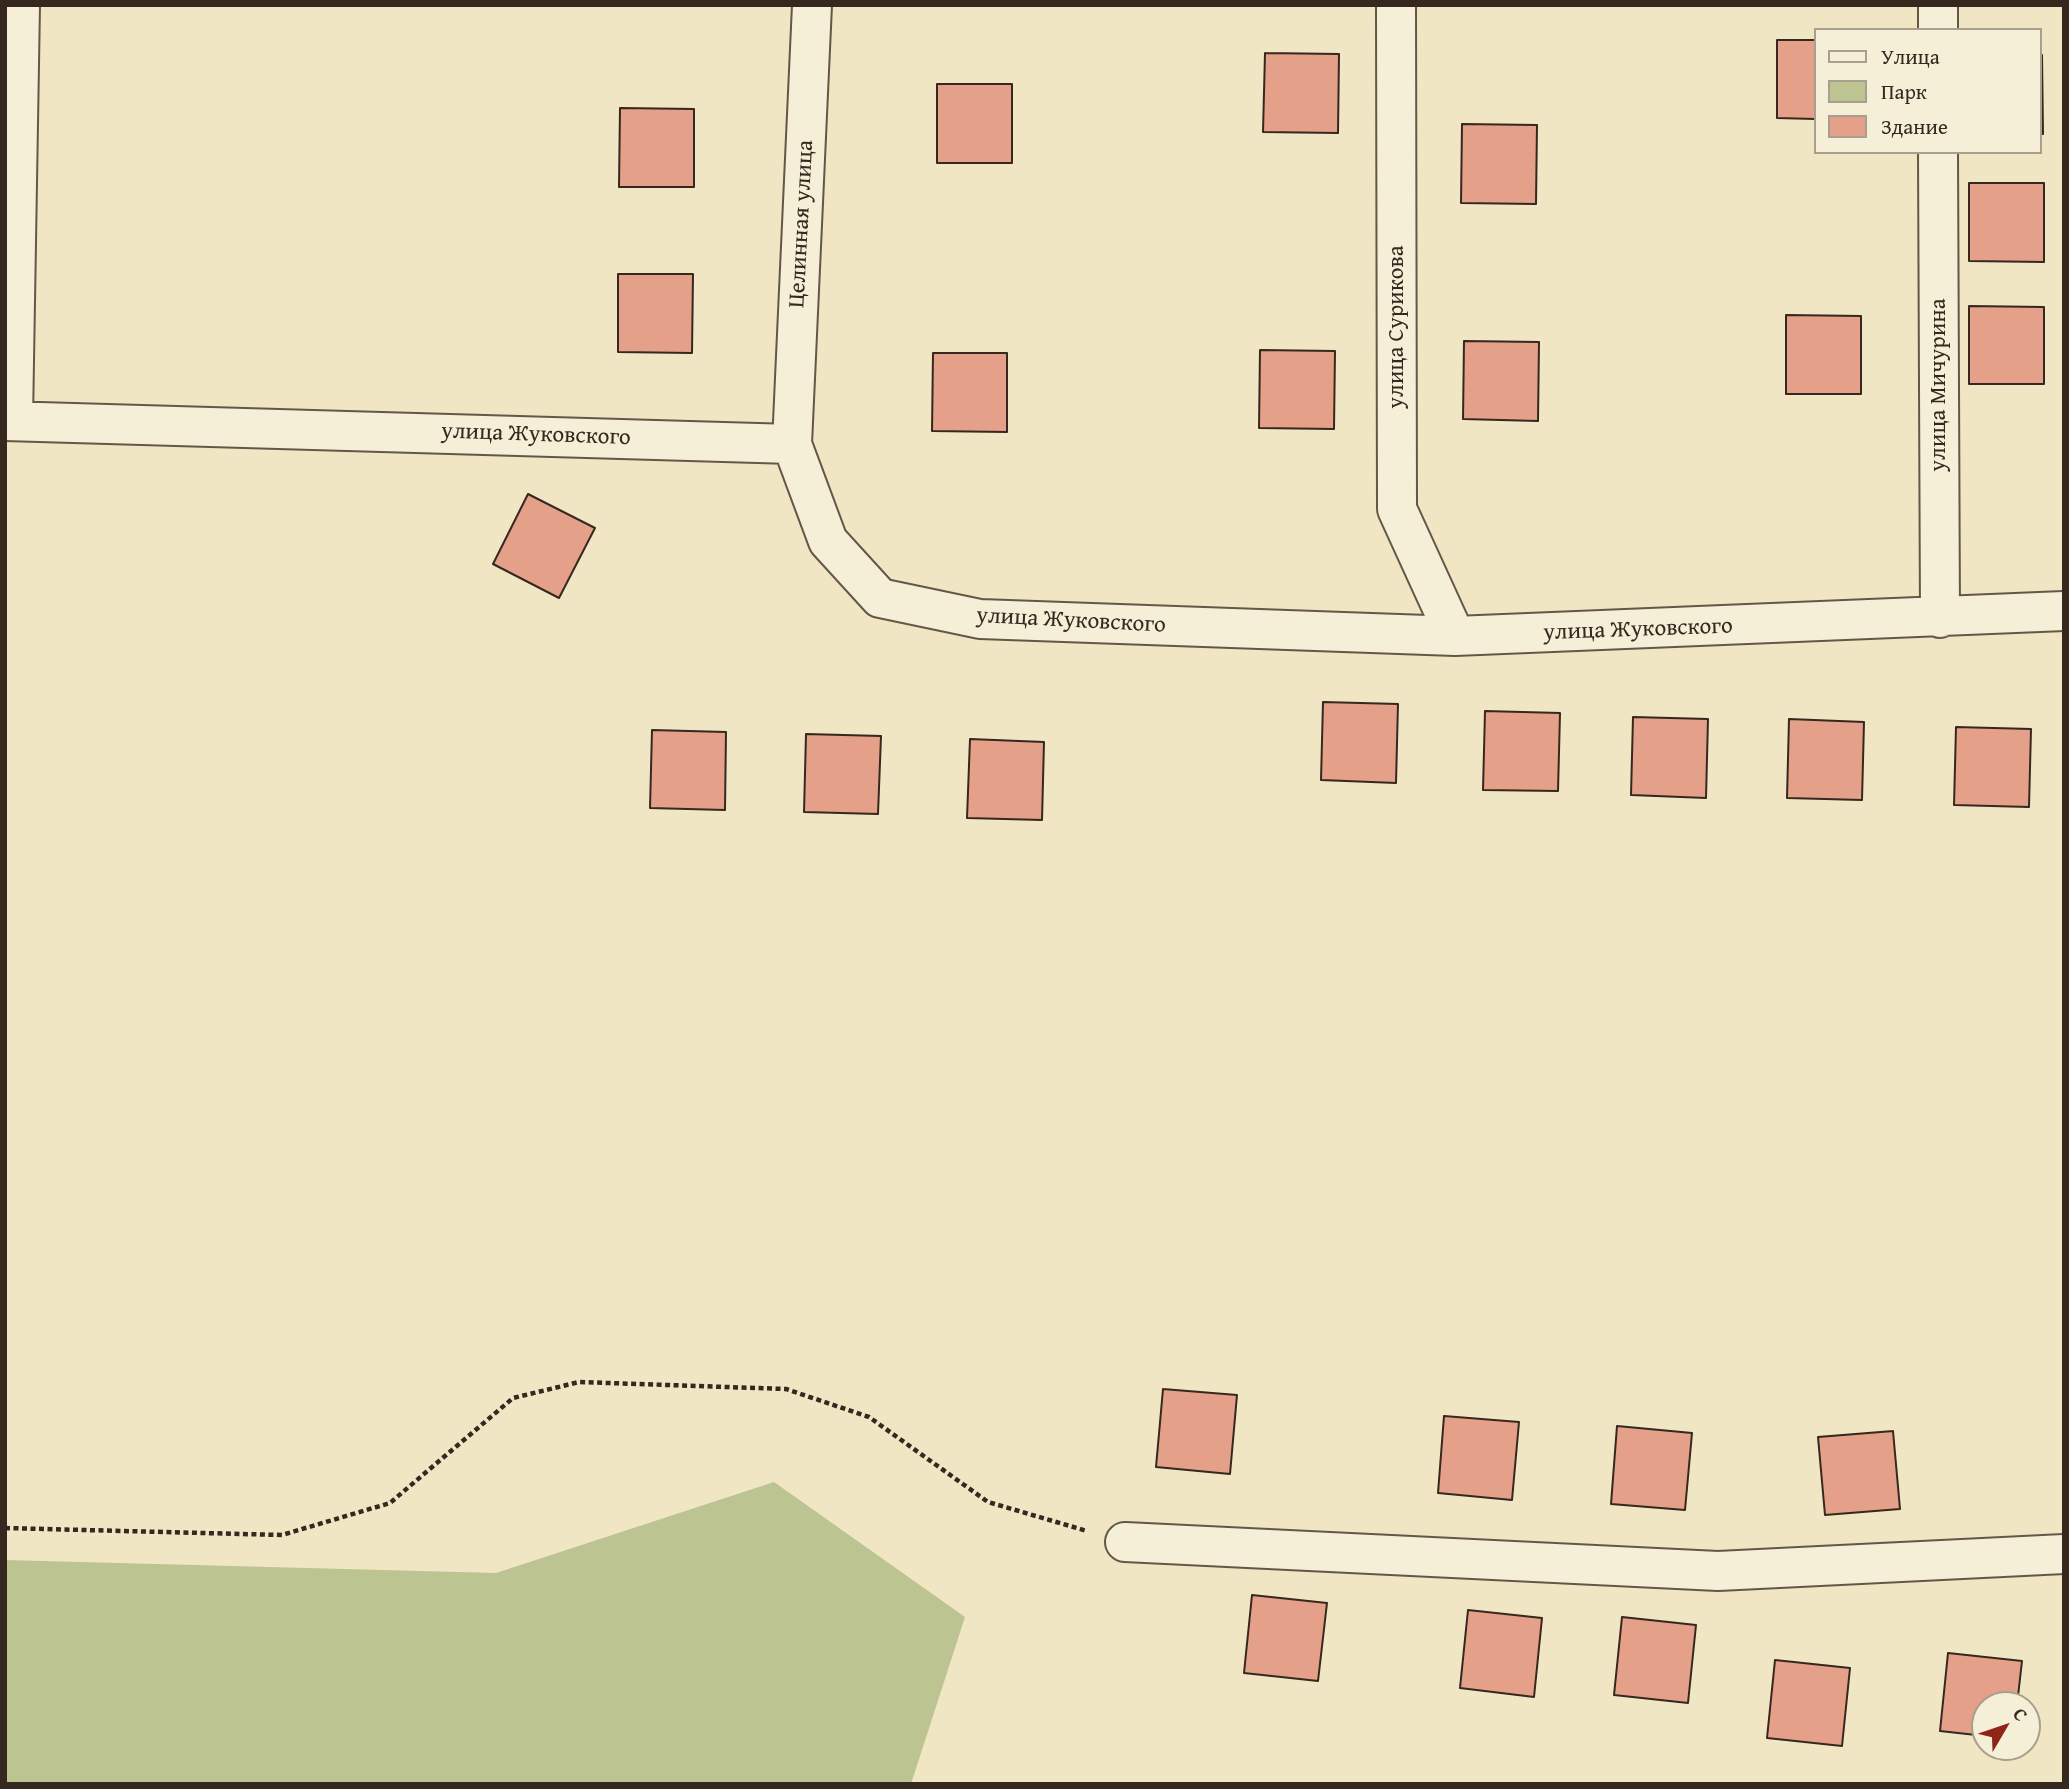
<!DOCTYPE html>
<meta charset="utf-8">
<style>
body{margin:0}
#map{position:relative;width:2069px;height:1789px;overflow:hidden;background:#f0e6c3;font-family:"Gentium Book Plus",serif}
canvas{display:block}
.frame{position:absolute;inset:0;border:7px solid #36271f;pointer-events:none}
.legend{position:absolute;left:1814px;top:28px;width:228px;height:126px;box-sizing:border-box;background:#f5efd8;border:2px solid #a99f8e;margin:0;padding:9px 12px;list-style:none;font-size:21px;color:#36271f}
.legend li{display:flex;align-items:center;gap:14px;height:35px}
.legend b{width:35px;border:2px solid #a99f8e}
.north{position:absolute;left:1971px;top:1691px;width:70px;height:70px;box-sizing:border-box;background:#f5efd8;border:2px solid #a99f8e;border-radius:50%;rotate:51deg;font-size:19px;font-weight:700;line-height:28px;text-align:center;color:#36271f}
.north::after{content:'';display:block;margin:auto;width:24px;height:32px;background:#8f2418;clip-path:polygon(50% 0,100% 100%,50% 72%,0 100%)}
</style>
<div id="map">
<canvas width="2069" height="1789"></canvas>
<div class="frame"></div>
<ul class="legend">
<li><b style="height:9px;background:#f5efd8"></b>Улица</li>
<li><b style="height:19px;background:#bcc492"></b>Парк</li>
<li><b style="height:19px;background:#e4a088"></b>Здание</li>
</ul>
<div class="north">С</div>
</div>
<script>
const ctx = document.querySelector('canvas').getContext('2d');
ctx.lineJoin = 'round';
function paint(path, color) { ctx.fillStyle = color; ctx.fill(path, 'evenodd'); }
const shape = rows => new Path2D(rows.map(r => 'M' + r).join(''));
function strokePath(path, color, width, dash) { ctx.strokeStyle = color; ctx.lineWidth = width; ctx.lineCap = dash ? 'butt' : 'round'; ctx.setLineDash(dash || []); ctx.stroke(path); }
function drawText(font, color, halo, rows, align = 'center') {
  ctx.font = font + ' "Gentium Book Plus",serif'; ctx.lineWidth = 7; ctx.setLineDash([]); ctx.textBaseline = 'middle'; ctx.strokeStyle = halo; ctx.fillStyle = color; for (const [text, x, y, turn = 0] of rows) {
    ctx.save(); ctx.translate(x, y); ctx.rotate((+turn || 0) * Math.PI / 180); ctx.textAlign = isNaN(turn) ? turn : align; if (halo) ctx.strokeText(text, 0, 0); ctx.fillText(text, 0, 0); ctx.restore();
  }
}
paint(shape([
 [774,1482,965,1617,911,1784,5,1784,5,1560,496,1573]
]), '#bcc492');
const building = shape([
 [1777,40,1815,40,1815,119,1777,118,1777,40],
 [1265,53,1339,54,1338,133,1263,132,1265,53],
 [2039,55,2042,55,2043,134,2039,134,2039,55],
 [937,84,1012,84,1012,163,937,163,937,84],
 [620,108,694,109,694,187,619,187,620,108],
 [1462,124,1537,125,1536,204,1461,203,1462,124],
 [1969,183,2044,183,2044,262,1969,261,1969,183],
 [618,274,693,274,692,353,618,352,618,274],
 [1969,306,2044,307,2044,384,1969,384,1969,306],
 [1786,315,1861,316,1861,394,1786,394,1786,315],
 [1464,341,1539,342,1538,421,1463,419,1464,341],
 [1260,350,1335,351,1334,429,1259,428,1260,350],
 [933,353,1007,353,1007,432,932,431,933,353],
 [528,494,595,528,559,598,493,564,528,494],
 [1323,702,1398,704,1396,783,1321,780,1323,702],
 [1485,711,1560,713,1558,791,1483,790,1485,711],
 [1633,717,1708,719,1706,798,1631,795,1633,717],
 [1789,719,1864,722,1862,800,1787,798,1789,719],
 [1956,727,2031,729,2029,807,1954,805,1956,727],
 [652,730,726,732,725,810,650,808,652,730],
 [806,734,881,736,878,814,804,812,806,734],
 [970,739,1044,742,1042,820,967,818,970,739],
 [1163,1389,1237,1395,1230,1474,1156,1467,1163,1389],
 [1444,1416,1519,1422,1512,1500,1438,1493,1444,1416],
 [1617,1426,1692,1433,1685,1510,1611,1504,1617,1426],
 [1893,1431,1900,1509,1825,1515,1818,1437,1893,1431],
 [1252,1595,1327,1603,1318,1681,1244,1673,1252,1595],
 [1468,1610,1542,1618,1534,1697,1460,1688,1468,1610],
 [1622,1617,1696,1625,1688,1703,1614,1695,1622,1617],
 [1948,1653,2022,1661,2017,1705,1985,1705,1985,1736,1940,1731,1948,1653],
 [1775,1660,1850,1668,1842,1746,1767,1738,1775,1660]
]);
paint(building, '#e4a088');
strokePath(building, '#36271f', 2);
const minor = shape([
 [1396,5,1397,509,1455,636],
 [1938,5,1938,30],
 [1938,152,1940,618],
 [13,420,20,5],
 [5,421,792,444,828,541,880,598,980,619,1455,636,2064,611],
 [792,444,812,5],
 [1125,1542,1718,1571,2064,1554]
]);
strokePath(minor, '#645748', 42);
strokePath(shape([
 [5,1528,282,1535,390,1503,513,1398,579,1382,786,1389,869,1417,988,1502,1087,1531]
]), '#36271f', 4.5, [5, 3.5]);
strokePath(minor, '#f5efd8', 38);
drawText('23px', '#36271f', '#f5efd8', [
 ["Целинная улица",802,224,-87],
 ["улица Сурикова",1397,327,-90],
 ["улица Мичурина",1939,385,-90],
 ["улица Жуковского",536,435,2],
 ["улица Жуковского",1071,621,3],
 ["улица Жуковского",1638,630,-2]
]);
</script>
